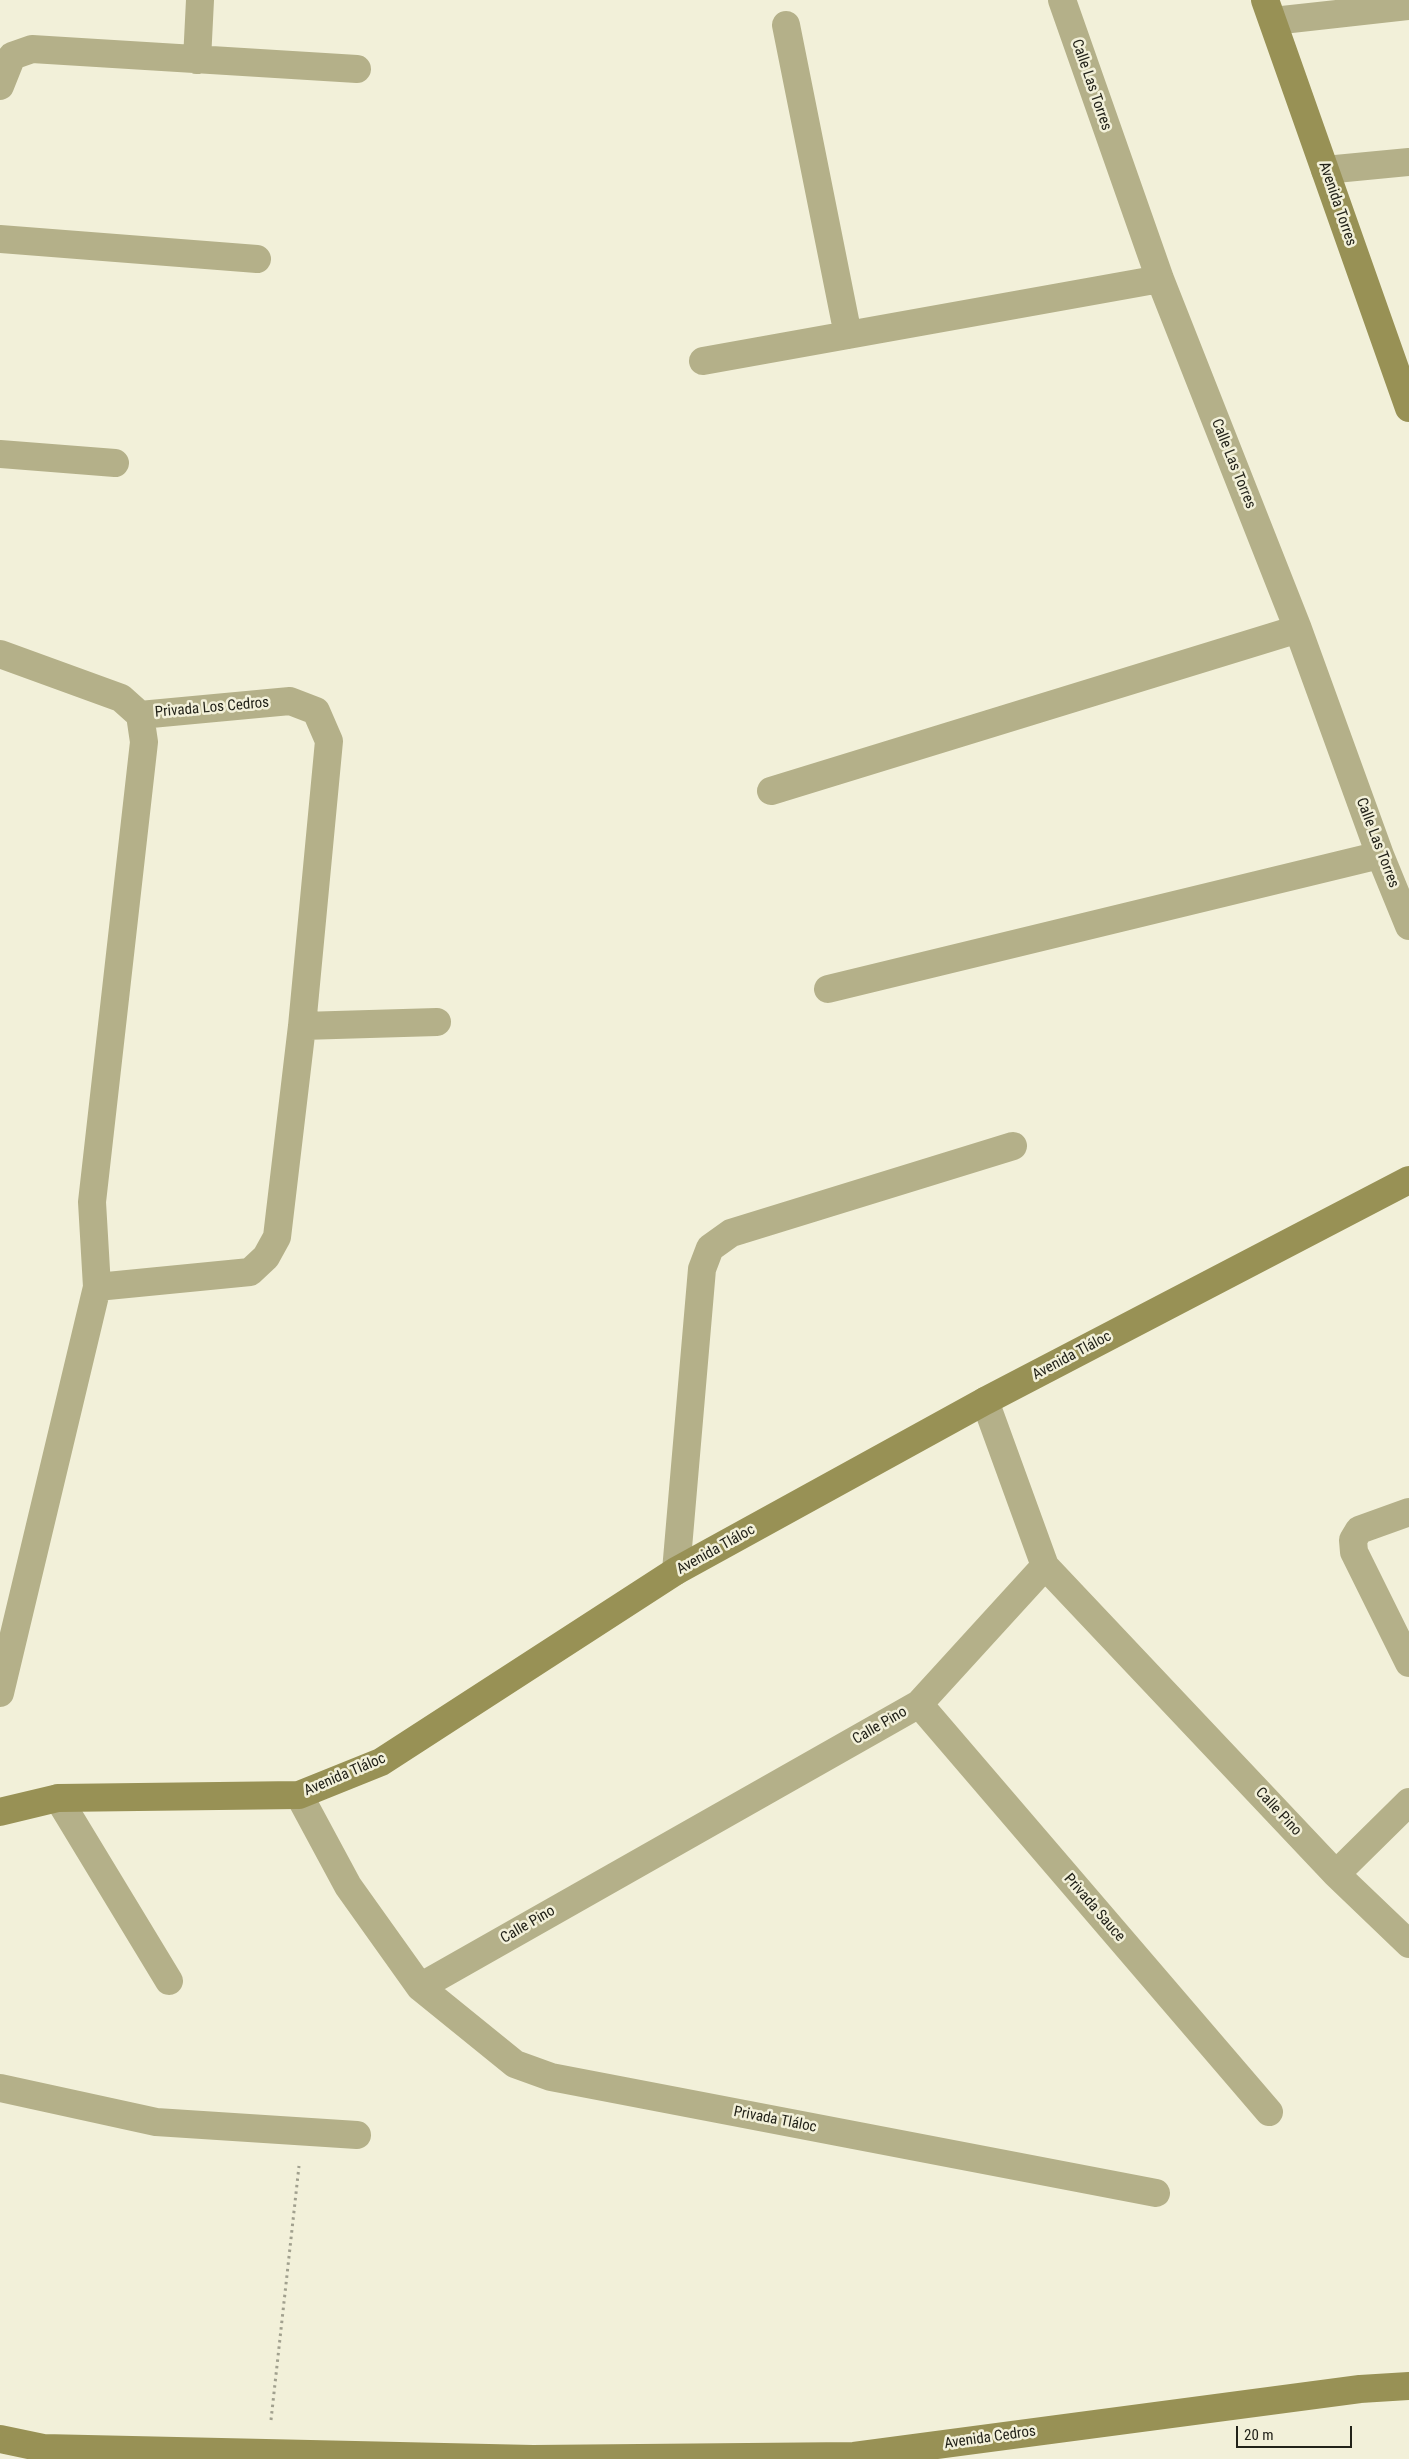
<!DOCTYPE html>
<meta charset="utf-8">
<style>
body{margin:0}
#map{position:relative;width:1409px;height:2459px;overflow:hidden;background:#f2f0d9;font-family:"Roboto Condensed",sans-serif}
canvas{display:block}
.scale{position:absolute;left:1236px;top:2426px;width:116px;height:22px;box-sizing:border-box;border:2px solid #222219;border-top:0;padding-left:6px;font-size:15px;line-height:18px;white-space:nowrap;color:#222219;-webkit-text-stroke:4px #f2f0d9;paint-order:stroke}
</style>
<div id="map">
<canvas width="1409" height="2459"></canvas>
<div class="scale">20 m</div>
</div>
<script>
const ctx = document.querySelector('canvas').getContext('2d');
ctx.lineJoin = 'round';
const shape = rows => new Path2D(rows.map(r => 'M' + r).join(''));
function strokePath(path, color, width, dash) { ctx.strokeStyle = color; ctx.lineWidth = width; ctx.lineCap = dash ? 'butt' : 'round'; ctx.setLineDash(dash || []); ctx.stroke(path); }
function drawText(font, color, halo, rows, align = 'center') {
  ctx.font = font + ' "Roboto Condensed",sans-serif'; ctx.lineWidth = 5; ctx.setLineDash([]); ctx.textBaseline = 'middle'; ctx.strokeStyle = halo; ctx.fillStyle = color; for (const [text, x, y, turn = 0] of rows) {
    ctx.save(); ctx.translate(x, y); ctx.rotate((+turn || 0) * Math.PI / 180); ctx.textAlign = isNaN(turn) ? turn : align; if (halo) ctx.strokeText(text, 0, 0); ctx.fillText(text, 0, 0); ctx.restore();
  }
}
strokePath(shape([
 [271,2420,299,2166]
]), '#a1a08e', 3, [2.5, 4]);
strokePath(shape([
 [1062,0,1160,279,1298,629,1380,855,1409,926],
 [1273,21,1409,6],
 [786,25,848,335],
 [197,60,200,0],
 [0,86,12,56,32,49,357,69],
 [1325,170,1409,162],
 [0,239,257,259],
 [703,361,1160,279],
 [0,454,115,463],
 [0,654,121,698,140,715,290,701,316,711,329,741,302,1026,277,1237,266,1257,250,1272,97,1287],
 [771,791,1298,629],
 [828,989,1380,855],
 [302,1026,437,1022],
 [985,1401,1045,1566],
 [1409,1512,1359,1530,1353,1540,1354,1552,1409,1663],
 [676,1571,702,1269,710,1248,731,1233,1013,1146],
 [0,1693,97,1287,92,1202,144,742,140,715],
 [919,1704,1269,2112],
 [299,1795,348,1886,420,1987,515,2064,551,2077,1156,2193],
 [58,1798,169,1981],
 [1336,1874,1409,1802],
 [420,1987,919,1704,1045,1566,1336,1874,1409,1944],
 [0,2088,156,2122,357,2135]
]), '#b4b089', 28);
strokePath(shape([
 [1265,0,1409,408],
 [0,1812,58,1798,299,1795,381,1762,676,1571,985,1401,1409,1180],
 [0,2439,43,2448,533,2459,854,2456,1360,2389,1409,2386]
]), '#989155', 28);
drawText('15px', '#222219', '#f2f0d9', [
 ["Calle Las Torres",1091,85,71],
 ["Avenida Torres",1337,204,71],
 ["Calle Las Torres",1233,464,68],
 ["Privada Los Cedros",212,708,-5],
 ["Calle Las Torres",1377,843,69],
 ["Avenida Tláloc",1072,1356,-28],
 ["Avenida Tláloc",716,1550,-29],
 ["Calle Pino",880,1726,-30],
 ["Avenida Tláloc",345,1775,-23],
 ["Calle Pino",1278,1812,47],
 ["Privada Sauce",1094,1908,49],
 ["Calle Pino",528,1925,-30],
 ["Privada Tláloc",775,2120,11],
 ["Avenida Cedros",990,2438,-8]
]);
</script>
